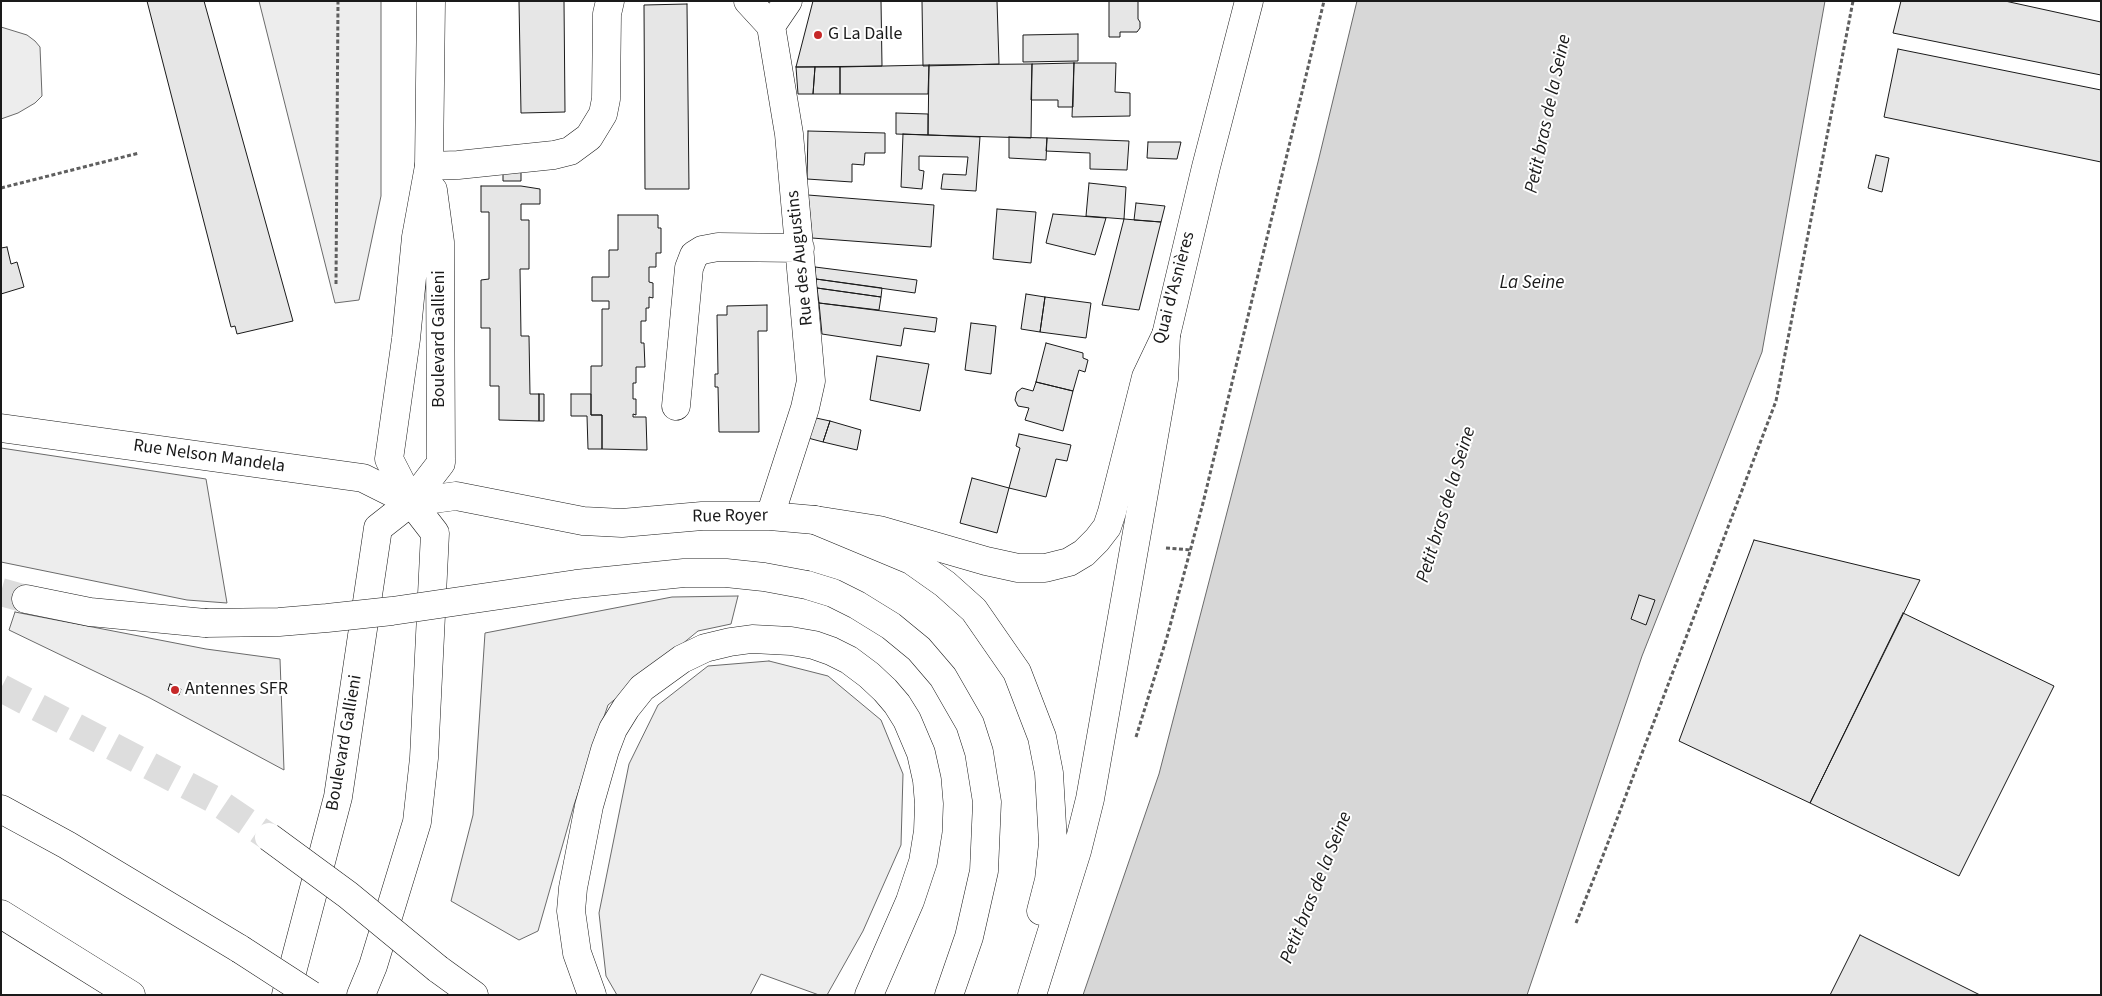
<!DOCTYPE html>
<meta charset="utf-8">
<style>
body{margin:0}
#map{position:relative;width:2102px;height:996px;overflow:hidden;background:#fff;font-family:"Source Sans 3",sans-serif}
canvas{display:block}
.frame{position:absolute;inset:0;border:2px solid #1a1a1a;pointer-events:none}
</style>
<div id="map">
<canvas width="2102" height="996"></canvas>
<div class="frame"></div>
</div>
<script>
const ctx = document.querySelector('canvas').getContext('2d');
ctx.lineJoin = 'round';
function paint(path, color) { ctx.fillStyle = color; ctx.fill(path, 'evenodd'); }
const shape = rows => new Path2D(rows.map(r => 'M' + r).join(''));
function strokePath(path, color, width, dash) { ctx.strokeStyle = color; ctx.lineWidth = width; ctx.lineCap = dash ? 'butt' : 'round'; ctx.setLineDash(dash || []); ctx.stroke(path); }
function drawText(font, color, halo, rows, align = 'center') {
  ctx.font = font + ' "Source Sans 3",sans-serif'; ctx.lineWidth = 4; ctx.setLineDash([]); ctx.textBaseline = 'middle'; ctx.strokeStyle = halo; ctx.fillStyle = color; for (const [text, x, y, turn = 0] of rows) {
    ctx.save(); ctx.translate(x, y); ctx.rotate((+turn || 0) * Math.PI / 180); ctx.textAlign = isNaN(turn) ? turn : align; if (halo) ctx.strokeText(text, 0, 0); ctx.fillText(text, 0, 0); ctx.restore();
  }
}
const built = shape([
 [259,1,381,1,381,196,359,300,335,303,259,1],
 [1,27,27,35,35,41,40,47,42,96,35,103,18,113,1,119,1,27],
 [1,448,206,479,227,603,187,600,1,562,1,448],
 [738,596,731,624,698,631,608,705,574,805,538,931,519,940,451,901,473,815,485,633,672,597,738,596],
 [15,612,206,649,280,659,284,770,148,697,9,630,15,612],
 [769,661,828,676,881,720,903,774,901,845,863,931,827,995,819,995,761,974,750,995,617,995,606,976,599,913,629,764,658,705,708,666,769,661]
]);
paint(built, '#ededed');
strokePath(built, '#6a6a6a', 1);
const water = shape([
 [1357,1,1825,1,1762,352,1642,656,1527,995,1083,995,1159,774,1318,162,1357,1]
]);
paint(water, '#d7d7d7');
strokePath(water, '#6a6a6a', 1);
const building = shape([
 [147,1,204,1,293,321,237,334,235,326,231,327,147,1],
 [519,1,564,1,565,112,521,113,519,1],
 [813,1,881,1,882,66,796,67,813,1],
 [922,1,997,1,999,64,923,66,922,1],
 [1109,1,1138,1,1138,19,1140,22,1140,28,1137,32,1120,32,1120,37,1109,37,1109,1],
 [1901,1,2005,1,2101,22,2101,75,1893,33,1901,1],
 [687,4,689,189,645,189,644,5,687,4],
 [1078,34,1078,61,1023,62,1023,35,1078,34],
 [1898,49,2101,90,2101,162,1884,117,1898,49],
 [1074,63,1073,107,1058,107,1058,100,1031,100,1032,64,1074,63],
 [1074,63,1116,63,1115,92,1130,93,1130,116,1072,117,1074,63],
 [1032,64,1031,138,928,135,929,65,1032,64],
 [929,65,928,94,840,94,840,67,929,65],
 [796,67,815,67,813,94,798,94,796,67],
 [815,67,840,67,840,94,813,94,815,67],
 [896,113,928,114,928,135,896,134,896,113],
 [808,131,885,133,885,153,865,153,864,165,852,164,852,182,807,179,808,131],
 [903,134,980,137,976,191,941,189,943,174,966,175,968,157,919,156,919,170,924,171,922,189,901,187,903,134],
 [1009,137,1047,138,1046,160,1009,158,1009,137],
 [1047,138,1129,141,1127,170,1090,169,1090,153,1046,151,1047,138],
 [1148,142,1181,142,1177,159,1147,158,1148,142],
 [1876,155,1889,158,1882,192,1868,188,1876,155],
 [503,172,521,172,521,181,503,181,503,172],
 [1089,183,1126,187,1124,219,1086,216,1089,183],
 [481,186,521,186,540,189,540,204,521,204,521,220,529,220,529,269,520,269,521,336,529,336,530,394,539,394,539,421,499,420,499,386,490,386,490,328,481,328,481,280,489,279,489,212,481,212,481,186],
 [808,195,934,205,931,247,812,238,808,195],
 [1136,203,1165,206,1161,222,1134,220,1136,203],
 [997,209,1036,212,1031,263,993,259,997,209],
 [1053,214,1106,218,1095,255,1046,243,1053,214],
 [618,215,658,215,658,228,661,228,661,253,656,253,656,267,649,267,649,282,653,283,653,298,649,297,649,308,646,308,646,321,641,321,641,343,644,343,645,367,636,367,636,383,633,383,633,399,636,399,636,415,633,414,633,417,646,417,647,450,602,449,602,415,591,415,591,366,602,366,602,309,609,309,609,301,592,301,592,277,609,277,609,250,618,250,618,215],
 [1124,219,1161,222,1139,310,1102,305,1124,219],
 [7,247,11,264,17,262,24,287,1,294,1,248,7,247],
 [815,267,917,280,915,293,816,279,815,267],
 [816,279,882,288,881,297,817,288,816,279],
 [817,288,881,297,879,310,819,303,817,288],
 [1026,294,1045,297,1040,332,1021,329,1026,294],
 [1045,297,1091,303,1086,338,1040,332,1045,297],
 [819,303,937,318,935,332,904,328,901,346,822,334,819,303],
 [767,305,767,331,758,331,759,432,719,432,718,387,715,387,715,374,718,374,717,315,727,315,727,306,767,305],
 [971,323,996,326,991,374,965,370,971,323],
 [1046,343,1083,353,1083,358,1088,360,1085,372,1079,370,1073,391,1036,382,1046,343],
 [877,356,929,364,920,411,870,400,877,356],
 [1036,382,1073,391,1063,431,1025,420,1029,408,1018,406,1015,400,1017,392,1022,388,1033,391,1036,382],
 [539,394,544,394,544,421,539,421,539,394],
 [571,394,591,394,591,415,602,415,602,449,588,449,587,416,571,416,571,394],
 [816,418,830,421,823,442,808,438,816,418],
 [830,421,861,430,857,450,823,442,830,421],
 [1019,434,1071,445,1067,461,1056,459,1046,497,1009,488,1020,448,1016,446,1019,434],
 [972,478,1009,488,997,533,960,523,972,478],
 [1754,540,1920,580,1810,803,1679,741,1754,540],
 [1639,595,1655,600,1646,625,1631,619,1639,595],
 [1903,613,2054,686,1959,876,1810,803,1903,613],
 [170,684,181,689,179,695,168,690,170,684],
 [1860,935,1980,995,1830,995,1860,935]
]);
paint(building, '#e6e6e6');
strokePath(building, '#1a1a1a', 1);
strokePath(shape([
 [1,592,26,599],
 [1,688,213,799,269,837]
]), '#ddd', 28, [28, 14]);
const minor = shape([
 [748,1,771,26],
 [429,166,458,165,554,155,570,151,589,137,603,114,606,99,607,14,610,1],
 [676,406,689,268,694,255,702,250,718,247,800,248],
 [1,428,363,478,411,502,456,496,583,521,622,523,702,516,770,516,815,520,879,530,986,561,1018,568,1045,568,1069,562,1084,553,1097,540,1107,527,1112,512,1146,377,1166,335,1206,167,1249,1],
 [770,516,805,408,811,381,789,134,771,26,788,1],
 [1,914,131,995]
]);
const major = shape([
 [815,520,911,560,945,584,974,610,1017,672,1042,737,1049,773,1053,843,1049,880,1041,911],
 [286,995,338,797,378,528,411,502,441,463,440,242,433,190],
 [361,995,373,966,417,822,424,758,435,533,411,502,389,459,406,339,416,237,429,166,431,1],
 [1032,995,1077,851,1090,799,1164,379,1166,335]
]);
const highway = shape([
 [807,585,833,593,857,605,891,626,919,649,943,677,970,724,979,752,987,802,984,871,969,937,949,995],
 [26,599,90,612,205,623],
 [1,809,67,845,240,949],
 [438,969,474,995],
 [592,995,577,953,571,911,573,888,589,806,605,750,613,729,626,708,642,688,682,659,705,648,730,642,752,639,791,641,814,645,831,651,849,660,869,675,885,690,897,704,907,720,921,753,927,780,929,804,928,831,923,862,910,901,869,995]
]);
strokePath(minor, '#1a1a1a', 29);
strokePath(major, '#1a1a1a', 29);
strokePath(highway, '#1a1a1a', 29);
strokePath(shape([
 [1,188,139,153],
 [336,284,338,1],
 [1166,548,1191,550],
 [1136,737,1167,637,1203,503,1324,1],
 [1576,923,1604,853,1776,401,1853,1]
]), '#5f5f5f', 3, [4, 2.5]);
strokePath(minor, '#fff', 28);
strokePath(major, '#fff', 28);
strokePath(highway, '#fff', 28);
const highwayBridge = shape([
 [205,623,279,622,327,618,392,611,576,584,684,573,726,573,764,577,807,585],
 [269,837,348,895,438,969],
 [240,949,311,995]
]);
strokePath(highwayBridge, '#1a1a1a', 29, []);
strokePath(highwayBridge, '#fff', 28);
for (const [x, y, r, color] of [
 [818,35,5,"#c62828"],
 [175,690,5,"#c62828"]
]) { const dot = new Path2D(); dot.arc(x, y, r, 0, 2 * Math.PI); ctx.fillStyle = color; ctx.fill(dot); strokePath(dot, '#fff', 2); }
drawText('18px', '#1a1a1a', '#fff', [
 ["G La Dalle",828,35],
 ["Antennes SFR",185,690]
], 'left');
drawText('18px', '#1a1a1a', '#fff', [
 ["Rue des Augustins",801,258,-96],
 ["Quai d'Asnières",1175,288,-75],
 ["Boulevard Gallieni",440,339,-90],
 ["Rue Nelson Mandela",209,457,8],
 ["Rue Royer",730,517,-1],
 ["Boulevard Gallieni",345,743,-80]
]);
drawText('italic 19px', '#1a1a1a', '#fff', [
 ["Petit bras de la Seine",1549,114,-78],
 ["La Seine",1532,284],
 ["Petit bras de la Seine",1447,505,-73],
 ["Petit bras de la Seine",1317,888,-68]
]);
</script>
